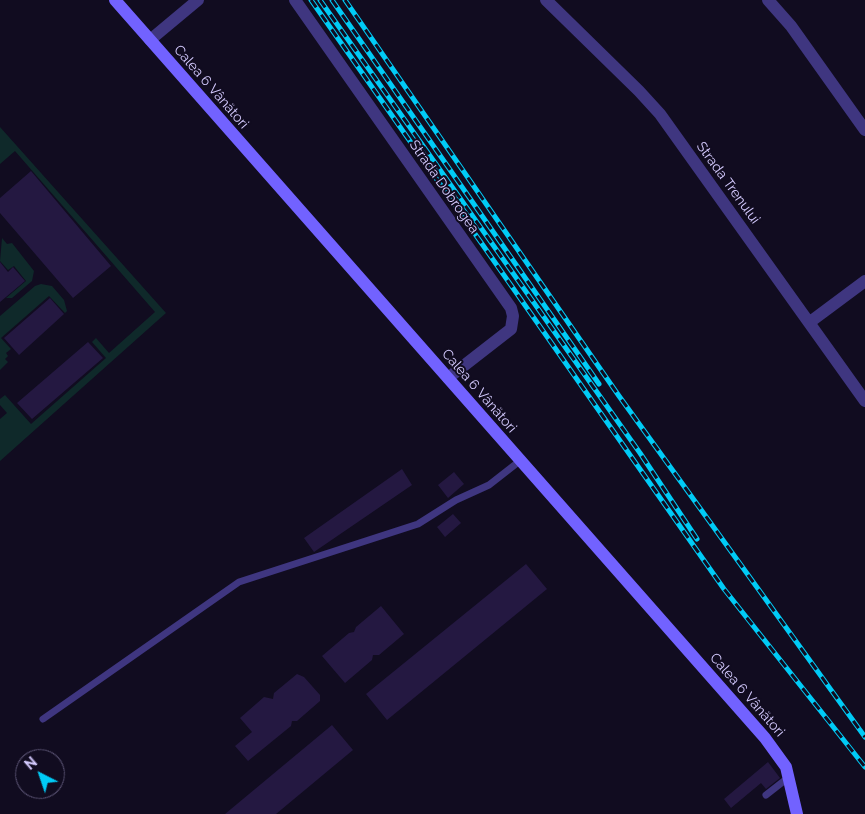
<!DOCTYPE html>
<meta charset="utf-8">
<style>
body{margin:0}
#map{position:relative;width:865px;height:814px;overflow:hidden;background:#110c20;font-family:Raleway,sans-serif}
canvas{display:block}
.north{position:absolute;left:15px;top:749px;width:50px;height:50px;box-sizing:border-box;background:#110c20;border:1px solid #5f5879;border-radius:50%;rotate:319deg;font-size:14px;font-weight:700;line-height:20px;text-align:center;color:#d5cbff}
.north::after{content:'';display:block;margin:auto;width:18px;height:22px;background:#00cbf6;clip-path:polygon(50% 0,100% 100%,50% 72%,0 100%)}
</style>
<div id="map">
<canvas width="865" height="814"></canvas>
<div class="north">N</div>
</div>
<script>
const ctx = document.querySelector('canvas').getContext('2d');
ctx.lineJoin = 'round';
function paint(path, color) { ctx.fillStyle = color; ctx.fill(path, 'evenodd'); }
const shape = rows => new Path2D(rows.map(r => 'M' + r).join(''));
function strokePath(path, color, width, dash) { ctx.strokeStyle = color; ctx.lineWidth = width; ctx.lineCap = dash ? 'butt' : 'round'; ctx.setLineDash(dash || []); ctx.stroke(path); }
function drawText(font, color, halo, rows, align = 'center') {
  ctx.font = font + ' Raleway,sans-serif'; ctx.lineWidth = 4; ctx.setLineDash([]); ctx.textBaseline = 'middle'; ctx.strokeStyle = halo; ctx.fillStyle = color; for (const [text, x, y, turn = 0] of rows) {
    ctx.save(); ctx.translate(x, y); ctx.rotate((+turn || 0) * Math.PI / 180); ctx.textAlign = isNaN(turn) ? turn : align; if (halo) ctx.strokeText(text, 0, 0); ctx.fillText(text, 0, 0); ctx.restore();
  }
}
paint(shape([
 [0,127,166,313,0,461,0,419,7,413,0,405,0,399,5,395,31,424,106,358,92,342,96,338,109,353,155,312,15,151,0,164],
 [2,238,7,244,12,243,34,271,32,281,12,298,6,298,26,281,14,266,8,270,0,261],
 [41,284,52,286,64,300,67,311,65,313,49,296,1,338,11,349,6,353,8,356,5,359,8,362,0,370,0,316,35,286]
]), '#0f292a');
paint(shape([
 [31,171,111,266,73,298,0,213,0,198],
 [0,262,8,272,13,267,25,281,0,302],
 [50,298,64,314,19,355,4,338],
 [88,342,103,358,32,419,17,403],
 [402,469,412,485,314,552,304,538],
 [454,472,464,484,448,498,438,485],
 [453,514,461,523,445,537,437,527],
 [526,564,547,589,387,720,366,694],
 [381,606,404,634,379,655,373,655,372,660,345,683,322,656,349,633,354,632,356,627],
 [297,674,304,677,320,695,320,701,297,721,292,721,291,726,248,761,235,746,252,732,240,718,264,697,273,699,274,693],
 [332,725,353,750,276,814,225,814],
 [768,762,780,778,766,789,761,783,731,808,724,799]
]), '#241841');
strokePath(shape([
 [43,719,239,582,418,524,456,500,489,485,521,460],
 [766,795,789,777]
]), '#3f3680', 7);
strokePath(shape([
 [295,0,511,308,513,316,511,329,448,378],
 [546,0,639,91,660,114,865,401],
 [768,0,791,26,865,130],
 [150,40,198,0],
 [810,322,865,281]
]), '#3f3680', 12);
strokePath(shape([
 [115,0,765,738,786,767,797,814]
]), '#7262ff', 12);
const rail = shape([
 [311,0,724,589,865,767],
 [320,0,640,453,697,539],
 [332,0,599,384],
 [345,0,619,396,865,737]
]);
strokePath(rail, '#00cbf6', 5);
strokePath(rail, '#110c20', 3, [9]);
drawText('14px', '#d5cbff', '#110c20', [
 ["Calea 6 Vânători",211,87,49],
 ["Strada Trenului",728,183,54],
 ["Strada Dobrogea",444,187,55],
 ["Calea 6 Vânători",479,391,49],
 ["Calea 6 Vânători",747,695,49]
]);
</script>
